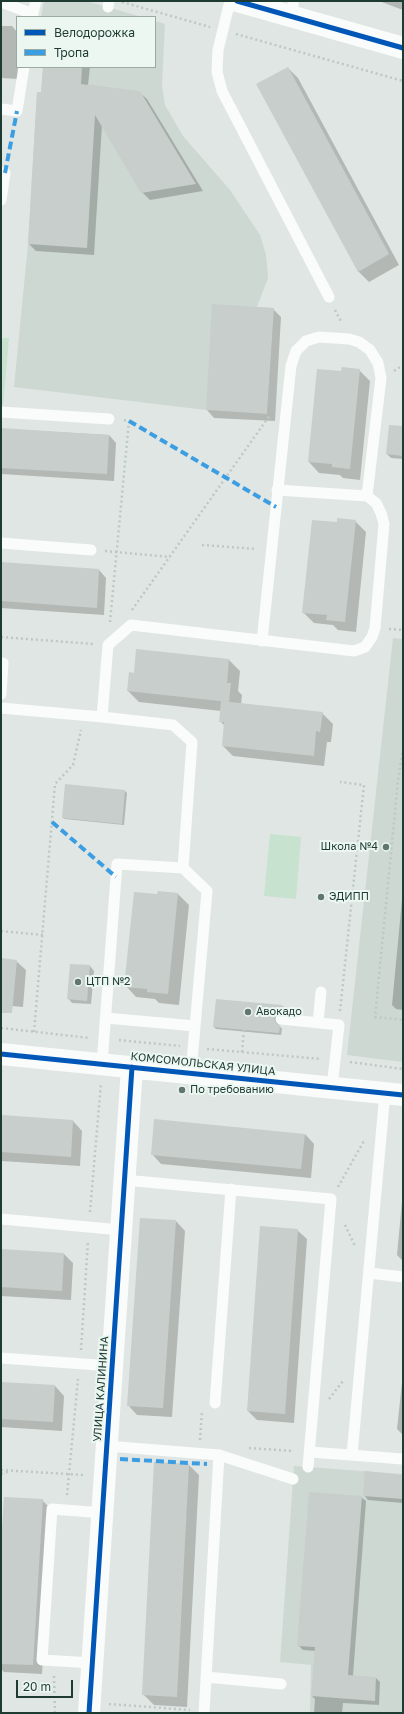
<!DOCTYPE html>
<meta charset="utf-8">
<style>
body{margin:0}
#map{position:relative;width:404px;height:1714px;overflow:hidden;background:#e0e6e3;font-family:"Golos Text",sans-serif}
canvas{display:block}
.frame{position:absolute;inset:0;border:2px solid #1d3a33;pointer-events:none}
.legend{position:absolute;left:16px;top:16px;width:140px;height:52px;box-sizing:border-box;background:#edf7f2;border:1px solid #9aaba6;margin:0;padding:5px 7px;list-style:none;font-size:12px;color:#1d3a33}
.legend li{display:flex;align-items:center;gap:8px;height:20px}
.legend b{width:20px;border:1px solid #9aaba6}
.scale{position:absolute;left:16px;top:1680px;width:57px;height:18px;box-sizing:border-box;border:2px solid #1d3a33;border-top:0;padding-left:5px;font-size:12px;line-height:14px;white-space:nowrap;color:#1d3a33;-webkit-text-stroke:3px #edf7f2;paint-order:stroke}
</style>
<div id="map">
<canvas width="404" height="1714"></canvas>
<div class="frame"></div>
<ul class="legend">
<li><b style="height:5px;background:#0057b8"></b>Велодорожка</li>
<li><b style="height:5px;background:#3c9ee2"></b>Тропа</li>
</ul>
<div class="scale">20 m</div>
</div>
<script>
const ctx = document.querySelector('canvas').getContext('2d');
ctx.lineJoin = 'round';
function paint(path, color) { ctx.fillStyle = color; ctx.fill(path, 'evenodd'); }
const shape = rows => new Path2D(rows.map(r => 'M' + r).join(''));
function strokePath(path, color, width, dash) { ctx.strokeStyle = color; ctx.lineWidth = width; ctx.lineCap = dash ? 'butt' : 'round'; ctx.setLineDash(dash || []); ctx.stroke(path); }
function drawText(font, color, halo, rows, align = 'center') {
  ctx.font = font + ' "Golos Text",sans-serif'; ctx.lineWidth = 4; ctx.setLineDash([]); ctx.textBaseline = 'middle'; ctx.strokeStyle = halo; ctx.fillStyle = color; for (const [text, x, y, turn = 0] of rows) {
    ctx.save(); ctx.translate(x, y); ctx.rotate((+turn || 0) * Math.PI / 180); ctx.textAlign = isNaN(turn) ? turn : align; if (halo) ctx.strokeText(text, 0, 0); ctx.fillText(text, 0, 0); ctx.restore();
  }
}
paint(shape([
 [44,1,86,1,142,17,41,17],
 [155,21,165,24,162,85,165,105,183,136,230,190,260,235,266,255,268,278,257,307,274,308,267,414,206,410,14,387,28,244,37,92,41,92,43,67,155,67],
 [393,638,403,639,403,1062,347,1055],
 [294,1466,403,1474,403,1713,310,1713,311,1665,280,1662]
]), '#cdd8d3');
paint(shape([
 [1,338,9,338,3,405,1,405],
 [270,834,301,837,296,899,264,896]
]), '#c7e2cf');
paint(shape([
 [379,1,403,1,403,10],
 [1,26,12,26,17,32,18,79,1,78],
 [44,67,90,67,88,85,139,92,147,99,203,191,150,200,142,192,102,125,94,255,36,251,29,244,38,93,42,94],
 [288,68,298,78,399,265,369,282,358,271],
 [273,309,281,317,275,421,214,418,207,410],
 [359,370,370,381,360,480,343,478,340,475,319,473,309,462,342,372],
 [403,427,403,459,391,458,387,454],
 [1,429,109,435,116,443,114,481,1,474],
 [355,521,366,532,356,632,338,630,333,625,314,623,303,612,338,523],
 [1,563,99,570,106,578,104,615,1,608],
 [137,650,229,660,240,671,238,691,242,695,241,704,322,713,333,724,331,742,327,742,324,766,233,756,223,746,225,726,220,721,221,711,139,702,128,691,135,674],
 [125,791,127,793,124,825,65,819,63,818],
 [403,889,403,1010,396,1009,392,1005],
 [178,894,189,905,179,1005,159,1003,155,999,136,997,126,986],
 [1,959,16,961,26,970,23,1007,1,1005],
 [90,966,94,971,91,1004,72,1003,68,998],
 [282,1006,284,1007,283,1014,277,1016,276,1021,282,1029,281,1035,216,1029,214,1027],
 [1,1116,73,1121,82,1131,80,1166,1,1161],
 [305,1134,314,1144,311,1178,161,1164,152,1154],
 [403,1191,403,1261,397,1255],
 [176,1221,185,1231,172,1417,137,1415,128,1405],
 [297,1230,307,1239,294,1423,257,1420,248,1411],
 [1,1250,64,1254,73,1263,71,1300,1,1296],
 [403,1373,403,1435,397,1429],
 [1,1383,55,1386,64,1396,62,1431,1,1427],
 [189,1465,199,1475,187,1707,154,1705,143,1694],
 [403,1476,403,1503,368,1500,364,1495],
 [361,1497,366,1501,353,1676,376,1678,380,1682,379,1705,343,1703,342,1713,314,1713,315,1699,312,1696,316,1651,303,1650,298,1645],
 [42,1500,52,1510,42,1674,4,1672,1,1669,1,1562]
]), '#0003');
paint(shape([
 [43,67,82,67,81,84,140,91,196,184,141,193,95,115,87,248,28,244,37,92,41,93],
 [288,67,389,254,358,272,256,84],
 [212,304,274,308,267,414,206,410],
 [342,367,360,369,350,469,332,467,332,464,308,462,317,369,341,371],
 [389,425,403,426,403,456,386,454],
 [1,428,109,435,107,474,1,468],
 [337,518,356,520,345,622,326,620,327,615,302,613,312,520,337,522],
 [1,562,99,569,97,608,1,601],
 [136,649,229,659,227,683,231,683,229,702,127,691,129,672,134,673],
 [221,701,323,712,320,732,316,731,314,756,222,746,224,722,219,722],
 [65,784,125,790,122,824,62,818],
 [158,891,178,893,168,994,147,992,147,989,124,987,134,892,157,894],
 [1,958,17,960,12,1013,1,1013],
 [70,964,90,965,87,1001,67,999],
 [216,999,282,1005,282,1012,276,1015,274,1019,277,1024,280,1026,279,1033,213,1027],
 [1,1115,73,1120,71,1157,1,1152],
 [154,1119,305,1134,301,1169,151,1155],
 [140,1218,176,1220,163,1408,127,1406],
 [260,1226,298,1229,285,1414,247,1411],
 [1,1249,64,1253,62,1291,1,1287],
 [1,1382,55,1385,53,1422,1,1419],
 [154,1462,189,1464,177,1697,142,1695],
 [365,1471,403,1475,403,1499,363,1496],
 [309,1492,362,1496,348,1675,376,1677,375,1701,311,1696,315,1647,297,1646],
 [4,1497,43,1499,33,1665,1,1664,1,1545]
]), '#c7cecb');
strokePath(shape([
 [122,2,210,27],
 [236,34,403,81],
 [335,310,342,323],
 [394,371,403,365],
 [202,545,257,549],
 [105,551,170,557],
 [132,610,270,415],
 [110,622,129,421,123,420],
 [389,629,403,630],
 [1,637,94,644],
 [403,754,402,754,398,781,375,1017,403,1020],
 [1,931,43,935],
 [340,1011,364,785,340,782],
 [1,1028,90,1038],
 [34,1032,55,784,73,765,81,730],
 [119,1040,180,1046],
 [207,1049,321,1059],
 [242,1052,244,1030],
 [350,1062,403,1069],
 [338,1187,365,1139],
 [90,1212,101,1083],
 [345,1225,355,1246],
 [81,1350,88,1241],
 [329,1399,343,1381],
 [200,1440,202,1411],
 [249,1448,294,1451],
 [1,1470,84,1475],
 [1,1474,10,1471],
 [67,1495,78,1379],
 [54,1676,55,1713],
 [109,1704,190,1710]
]), '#bdc8c5', 2.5, [2, 3]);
strokePath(shape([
 [230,1,218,50,217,72,222,91,329,297],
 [293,1,294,17],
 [1,2,33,14],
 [108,7,109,1],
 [32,17,36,1],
 [1,109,17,111,24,67],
 [1,173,5,173,1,200],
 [1,412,109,419],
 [1,543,91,550],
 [262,641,291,366,296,351,306,341,319,337,349,339,359,342,370,350,378,363,381,378,367,496],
 [1,663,3,663,1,694],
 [1,708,102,717],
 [183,868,192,742,173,725,102,717,108,645,131,625,354,651,365,647,372,637,375,628,384,524,381,513,376,503,367,496,277,490],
 [106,1018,195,1026],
 [281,1019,339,1025,332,1087],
 [318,1023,321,992],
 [102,1064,117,864,183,868,207,891,191,1072],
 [124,1180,331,1199,308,1467],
 [1,1219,121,1230],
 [369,1273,403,1277],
 [1,1358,112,1366],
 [215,1403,231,1189],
 [107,1446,219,1455,293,1479],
 [310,1452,403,1459],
 [352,1455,385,1093],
 [93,1663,42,1660,52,1509,103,1513],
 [206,1677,281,1684],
 [204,1713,219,1455]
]), '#fafbfb', 11);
strokePath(shape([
 [237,1,403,48],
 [1,1054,403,1095],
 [89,1713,132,1067]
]), '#fafbfb', 22);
strokePath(shape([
 [5,173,17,111],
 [129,421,276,507],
 [52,822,116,877],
 [120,1459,207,1464]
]), '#3c9ee2', 4, [8, 4]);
strokePath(shape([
 [237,1,403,48],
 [1,1054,403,1095],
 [89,1713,132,1067]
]), '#0057b8', 5);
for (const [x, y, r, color] of [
 [386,847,4,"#617671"],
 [321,897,4,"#617671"],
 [78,982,4,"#617671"],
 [248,1012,4,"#617671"],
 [182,1090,4,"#617671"]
]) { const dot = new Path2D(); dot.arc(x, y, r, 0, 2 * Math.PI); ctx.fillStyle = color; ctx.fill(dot); strokePath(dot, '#edf7f2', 1.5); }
drawText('11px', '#1d3a33', '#edf7f2', [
 ["Школа №4",378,847,"right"],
 ["ЭДИПП",329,897],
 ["ЦТП №2",86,982],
 ["Авокадо",256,1012],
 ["По требованию",190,1090]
], 'left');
drawText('11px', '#1d3a33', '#edf7f2', [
 ["КОМСОМОЛЬСКАЯ УЛИЦА",203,1064,6],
 ["УЛИЦА КАЛИНИНА",101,1389,-86]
]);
</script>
